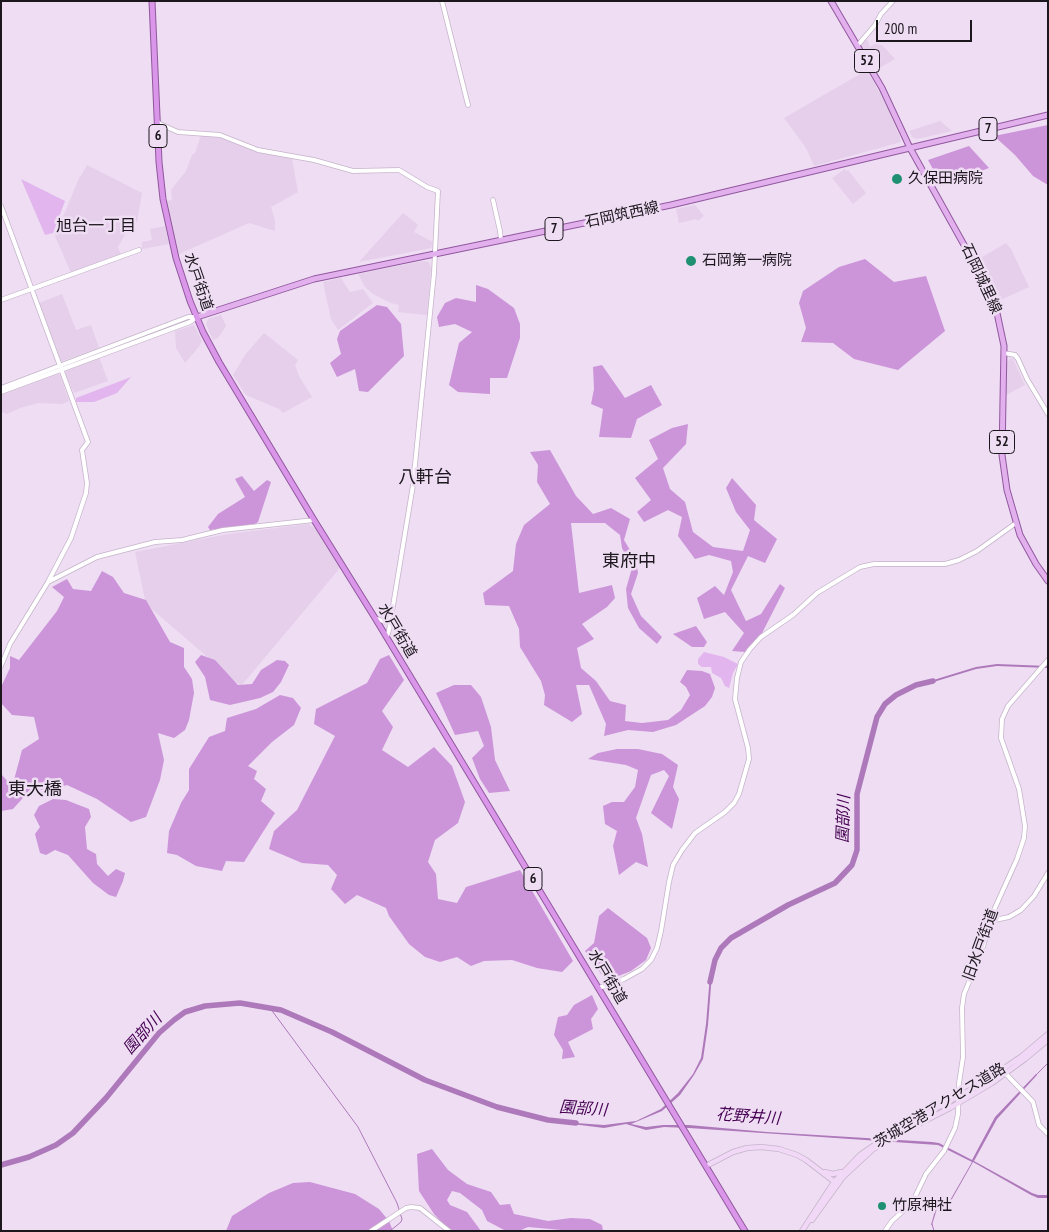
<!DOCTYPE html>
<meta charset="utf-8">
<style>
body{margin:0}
#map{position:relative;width:1049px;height:1232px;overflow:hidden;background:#eeddf3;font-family:"PT Sans Narrow",sans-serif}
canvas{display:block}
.frame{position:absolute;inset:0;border:2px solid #1c161d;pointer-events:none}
.scale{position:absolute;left:876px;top:20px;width:96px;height:22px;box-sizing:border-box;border:2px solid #1c161d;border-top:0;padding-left:6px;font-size:15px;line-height:18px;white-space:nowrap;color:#1c161d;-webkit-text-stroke:4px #eeddf3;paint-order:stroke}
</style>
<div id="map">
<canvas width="1049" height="1232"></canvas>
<div class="frame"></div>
<div class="scale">200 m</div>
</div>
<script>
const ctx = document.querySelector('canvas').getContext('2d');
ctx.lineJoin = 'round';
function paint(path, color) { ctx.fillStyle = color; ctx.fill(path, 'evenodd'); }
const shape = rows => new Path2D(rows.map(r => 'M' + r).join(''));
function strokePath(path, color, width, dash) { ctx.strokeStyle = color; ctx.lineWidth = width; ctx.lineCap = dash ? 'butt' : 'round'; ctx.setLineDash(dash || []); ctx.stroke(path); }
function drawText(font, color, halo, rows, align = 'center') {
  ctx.font = font + ' "PT Sans Narrow","Noto Sans JP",sans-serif'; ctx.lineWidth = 5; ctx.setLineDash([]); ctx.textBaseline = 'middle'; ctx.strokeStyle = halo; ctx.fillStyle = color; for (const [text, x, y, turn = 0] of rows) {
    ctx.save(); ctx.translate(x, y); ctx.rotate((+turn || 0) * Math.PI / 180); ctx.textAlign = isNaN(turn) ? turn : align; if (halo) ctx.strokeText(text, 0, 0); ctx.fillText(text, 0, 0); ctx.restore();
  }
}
paint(shape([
 [867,39,870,47,875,44,882,45,895,59,874,71,860,46],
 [867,70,888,108,899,135,901,142,814,166,806,148,784,118],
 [940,121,952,131,917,139,912,137,909,131],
 [201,135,227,139,255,150,292,159,298,192,271,207,275,221,275,231,249,223,179,254,170,220,167,201,172,200,171,190,186,171,192,155,195,153],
 [87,165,142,193,137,222,132,222,118,247,121,255,71,273,55,236,80,176,81,176],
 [845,169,846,171,848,170,866,193,853,204,832,178],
 [695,205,704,216,698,221,696,219,679,223,676,209],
 [403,213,418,225,414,232,433,242,431,248,359,262],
 [165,226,169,244,142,249,142,242,152,240,150,229],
 [1006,243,1011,249,1029,287,996,302,977,260],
 [422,261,429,262,431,268,427,315,398,312,399,305,391,303,373,294,365,287,358,274],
 [341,278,350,292,363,289,373,303,338,330,331,319,323,282],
 [62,294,76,330,91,325,99,348,63,361,61,361,39,303],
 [221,315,226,326,218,338,213,340,206,324,208,319],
 [194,325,202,341,198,348,185,363,176,348,175,331],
 [264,333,298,360,295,365,299,376,312,397,283,413,279,409,246,395,233,375,245,355],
 [99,357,108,381,74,393,65,373,67,370],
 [1011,358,1013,359,1025,385,1006,395,1007,362],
 [57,374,60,375,69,401,62,404,38,403,20,408,7,414,1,412,1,394],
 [308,524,316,529,340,568,241,686,146,604,135,552,228,534]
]), '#e6cfeb');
paint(shape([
 [21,179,65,201,53,233,45,235],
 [131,377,117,393,94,402,76,402,76,398],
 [704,652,724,657,738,664,733,673,729,688,725,686,721,678,712,673,711,667,702,667,698,664,698,659]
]), '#e3b5ee');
paint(shape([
 [1048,125,1048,185,1033,176,1015,155,994,136],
 [969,146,989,168,942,186,928,160],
 [865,259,894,282,926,276,945,331,898,370,854,359,833,343,801,342,806,328,799,303,803,291,839,267],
 [476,285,488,289,514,308,520,324,520,338,507,378,490,378,490,394,458,392,449,385,459,343,472,332,455,324,439,327,437,317,445,303,456,298,476,302],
 [377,305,387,307,401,324,404,356,368,392,359,391,355,369,337,377,330,363,341,354,337,339,340,331],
 [602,365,625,398,651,385,662,405,637,419,631,438,599,437,603,409,591,404,594,389,593,367],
 [688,424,686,444,663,468,670,489,685,502,693,532,713,547,743,551,750,530,736,512,726,488,732,478,756,505,754,520,777,539,765,563,748,556,731,590,746,621,761,614,780,584,785,588,756,645,745,652,732,651,744,633,725,612,704,619,697,598,715,586,724,595,733,572,731,561,709,555,695,559,678,536,682,517,668,510,644,522,637,512,651,500,635,478,658,459,649,440,672,428],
 [550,450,576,496,593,514,611,508,630,519,624,540,636,560,638,573,631,594,641,616,662,637,657,644,639,628,628,608,626,589,632,568,622,548,620,535,605,523,571,523,579,593,612,585,615,598,607,607,582,624,594,639,577,648,581,668,596,681,610,701,626,705,625,721,642,723,668,720,681,710,690,695,686,687,680,682,687,670,702,671,710,674,715,688,712,697,705,706,676,725,653,732,628,730,604,736,606,724,589,685,576,685,582,714,572,722,544,705,545,695,541,681,520,647,519,629,509,606,485,605,483,593,513,571,516,544,524,525,550,504,537,482,538,465,530,452],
 [242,476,254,491,267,480,271,482,258,522,255,524,210,530,208,527,218,514,245,497,235,479],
 [102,571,113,577,124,593,146,600,170,642,184,648,184,667,192,679,194,693,189,720,185,730,174,738,158,733,164,760,160,780,146,817,131,822,97,799,67,785,49,790,31,789,13,809,1,811,1,774,11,785,14,780,22,750,39,739,34,717,12,715,1,703,1,687,10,668,10,656,19,660,57,611,64,597,52,587,67,579,73,589,91,591],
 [696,626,707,642,704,647,692,647,673,634],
 [201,655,215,660,238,685,252,684,261,670,277,660,285,661,289,665,281,682,273,692,260,698,230,705,210,700,205,677,195,662],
 [389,655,404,680,382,711,393,727,382,750,408,767,434,747,452,766,465,802,458,823,435,840,428,862,436,874,438,899,457,903,466,887,520,870,573,961,562,972,537,968,512,960,484,961,471,966,457,957,440,962,425,957,409,944,389,916,386,908,357,895,345,904,331,889,337,875,328,865,302,863,269,849,274,831,297,810,335,736,314,724,316,709,367,683,380,659],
 [454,685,471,685,481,697,491,727,495,760,510,791,489,793,480,779,472,758,484,746,478,731,455,735,436,693],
 [280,695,293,698,301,708,294,725,272,742,248,766,257,771,254,779,266,789,261,801,275,813,244,862,226,861,222,871,196,866,177,855,167,853,169,831,181,803,189,790,189,769,209,737,225,731,227,718,256,709],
 [617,749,638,749,662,754,678,765,673,787,679,799,672,829,651,813,669,776,664,770,651,775,636,818,642,834,648,867,636,862,619,875,613,846,617,831,605,824,603,806,612,802,624,802,635,787,638,770,626,765,588,759,598,753],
 [53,799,66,800,89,809,91,817,85,827,87,849,96,854,97,864,108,876,116,869,125,873,123,881,116,897,109,895,93,883,68,855,55,850,46,855,40,853,35,834,40,827,34,815,39,806],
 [608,908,647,938,651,948,646,960,631,971,606,981,585,951,594,943,599,916],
 [592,995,598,1009,591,1019,593,1029,568,1042,575,1057,562,1059,563,1050,554,1035,558,1017,567,1015,574,1005],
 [432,1149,448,1170,467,1184,491,1192,500,1205,510,1204,514,1214,548,1221,571,1218,590,1219,602,1225,603,1231,572,1231,528,1227,519,1231,506,1231,487,1221,482,1210,460,1193,452,1191,447,1200,450,1205,467,1212,481,1231,450,1231,434,1214,419,1191,417,1154],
 [310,1182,355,1194,379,1209,389,1221,393,1231,226,1231,232,1216,269,1193,293,1183]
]), '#cc95d9');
paint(shape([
 [997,664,1048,666,1048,668,997,666,976,669,927,684,927,682,976,667],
 [712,973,708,1025,703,1059,694,1075,680,1095,662,1111,631,1124,646,1127,663,1125,689,1125,767,1132,932,1142,939,1143,972,1160,995,1117,1036,1074,1037,1075,997,1119,974,1161,1032,1193,1038,1195,1048,1195,1048,1198,1038,1198,1031,1195,973,1162,948,1206,939,1202,932,1225,931,1225,938,1200,948,1204,972,1162,938,1145,689,1128,664,1127,646,1130,626,1124,604,1128,548,1121,604,1125,636,1121,661,1109,678,1093,693,1074,701,1058,706,1024,710,975]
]), '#ae79ba');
strokePath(shape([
 [270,1008,358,1127,397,1203,402,1219,401,1222,390,1231],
 [1036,1075,1048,1063],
 [932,1224,934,1231]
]), '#ae79ba', 1);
strokePath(shape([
 [710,982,715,960,721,948,731,938,788,905,835,883,852,865,857,850,857,794,877,717,885,704,896,695,916,685,933,681],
 [1,1165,29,1157,56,1145,73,1133,106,1098,159,1033,174,1020,185,1012,205,1006,240,1003,281,1010,332,1032,425,1080,497,1107,548,1120,576,1123]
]), '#ae79ba', 5.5);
const tertiary = shape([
 [442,1,468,105],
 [858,45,875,25,881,14,893,1],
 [157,121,160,124,178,132,220,135,258,150,314,160,353,171,399,170,427,187,438,191,434,273,413,485,389,630,387,637],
 [493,200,500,231,501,240],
 [1,206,88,442,82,450,87,483,86,493,71,538,48,582,10,644,1,666],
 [1,300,139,250],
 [1004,353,1015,355,1018,359,1027,379,1048,414],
 [1,388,188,317,197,317],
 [1,392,190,322,197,317],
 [48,582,97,557,155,542,182,540,223,530,314,520],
 [375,618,385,622,389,621,391,618],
 [990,921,1009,917,1021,910,1034,896,1048,873],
 [599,988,624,979,642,969,651,960,657,948,661,931,669,882,673,865,682,850,695,833,725,812,734,803,739,794,749,759,748,748,735,699,737,678,741,662,750,649,761,637,793,615,817,593,860,567,874,564,945,564,959,560,977,551,1016,523],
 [1005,1073,1033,1102,1039,1125,1048,1134],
 [371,1231,406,1208,411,1207,420,1208,449,1231],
 [885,1231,892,1221,912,1203,926,1174,944,1151,955,1128,958,1114,959,1083,963,1057,962,1008,964,994,981,953,994,910,1017,859,1024,838,1025,826,1019,789,1001,738,1002,719,1008,706,1048,660]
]);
const secondary = shape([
 [706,1166,733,1152,747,1148,761,1147,779,1149,797,1155,806,1160,836,1183],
 [825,1172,833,1174,841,1172],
 [812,1220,843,1177,872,1150,891,1138,950,1108,992,1083,1025,1059,1048,1040],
 [802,1231,834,1182,860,1155,893,1132,981,1084,1022,1056,1048,1034]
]);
const primary = shape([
 [831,1,882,88,910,148,973,261,997,313,1004,346,1002,455,1007,490,1020,535,1036,564,1048,581],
 [197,317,314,279,671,205,1048,115]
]);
const trunk = shape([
 [152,1,159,162,163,199,176,258,190,301,203,332,219,362,314,520,375,618,745,1231]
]);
strokePath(tertiary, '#c5b4c9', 5.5);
strokePath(secondary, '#c5b4c9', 6);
strokePath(primary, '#91589e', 7);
strokePath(trunk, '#91589e', 7);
strokePath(tertiary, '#fff', 4);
strokePath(secondary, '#f1d8f7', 4.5);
strokePath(primary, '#e3b0ee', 5);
strokePath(trunk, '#da96e8', 5);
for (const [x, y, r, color] of [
 [897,179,6,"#1f9172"],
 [691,261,6,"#1f9172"],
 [882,1206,5,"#1f9172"]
]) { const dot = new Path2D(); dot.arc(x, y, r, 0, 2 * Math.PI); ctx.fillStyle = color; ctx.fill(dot); strokePath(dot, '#eeddf3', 2); }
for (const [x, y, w] of [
 [867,61,25],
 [988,129,18],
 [158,136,18],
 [554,229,18],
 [1002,442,25],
 [533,879,18]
]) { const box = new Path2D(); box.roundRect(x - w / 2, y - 11.5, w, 23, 4); ctx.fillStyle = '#eeddf3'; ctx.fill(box); strokePath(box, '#1c161d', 1); }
drawText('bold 14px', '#1c161d', null, [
 ["52",867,61],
 ["7",988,129],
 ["6",158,136],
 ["7",554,229],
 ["52",1002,442],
 ["6",533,879]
]);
drawText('15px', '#1c161d', '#eeddf3', [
 ["久保田病院",908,179],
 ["石岡第一病院",702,261],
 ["竹原神社",892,1206]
], 'left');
drawText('15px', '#1c161d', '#eeddf3', [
 ["石岡筑西線",622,215,-12],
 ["石岡城里線",981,279,65],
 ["水戸街道",198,282,71],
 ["水戸街道",397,631,59],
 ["旧水戸街道",981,945,-70],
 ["水戸街道",607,977,59],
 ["茨城空港アクセス道路",940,1106,-31]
]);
drawText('16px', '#1c161d', '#eeddf3', [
 ["旭台一丁目",96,226]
]);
drawText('italic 16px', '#460053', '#eeddf3', [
 ["園部川",844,819,-88],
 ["園部川",143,1034,-48],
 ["園部川",583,1109,4],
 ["花野井川",748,1117,4]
]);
drawText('18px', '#1c161d', '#eeddf3', [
 ["八軒台",425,478],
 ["東府中",629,562],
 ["東大橋",35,790]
]);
</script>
